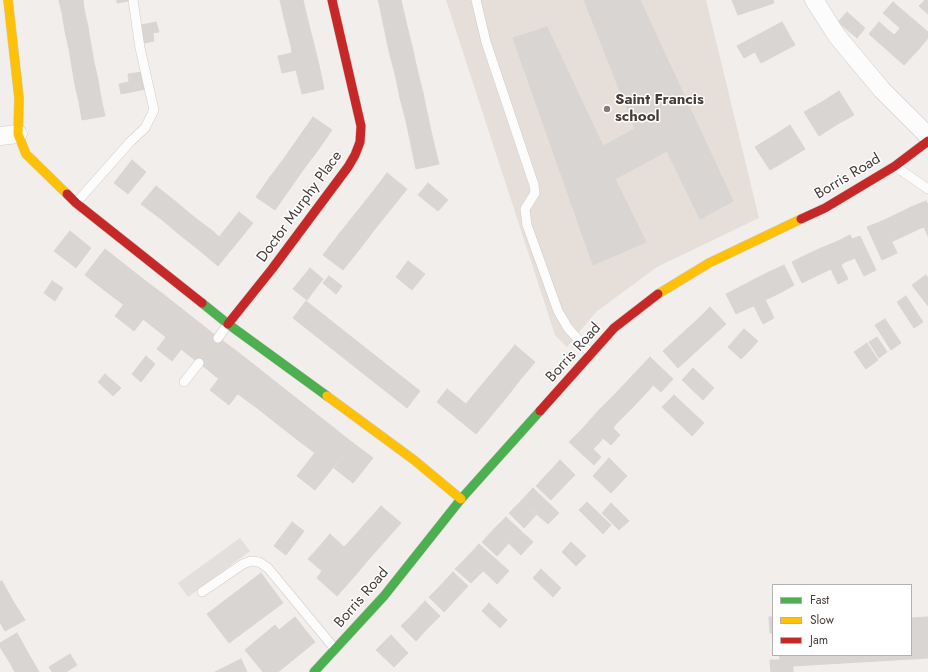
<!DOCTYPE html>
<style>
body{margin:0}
#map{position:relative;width:928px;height:672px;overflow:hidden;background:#f1eeec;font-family:Jost,sans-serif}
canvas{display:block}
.legend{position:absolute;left:772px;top:584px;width:140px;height:72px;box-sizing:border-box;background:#fff;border:1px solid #b5b1b0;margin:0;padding:5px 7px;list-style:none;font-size:12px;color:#463d39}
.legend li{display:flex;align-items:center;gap:8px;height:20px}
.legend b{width:20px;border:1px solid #b5b1b0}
</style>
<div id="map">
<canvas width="928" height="672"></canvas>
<ul class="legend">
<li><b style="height:5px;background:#4caf50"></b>Fast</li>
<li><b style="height:5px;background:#ffc107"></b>Slow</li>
<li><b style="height:5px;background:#c62828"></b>Jam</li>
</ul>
</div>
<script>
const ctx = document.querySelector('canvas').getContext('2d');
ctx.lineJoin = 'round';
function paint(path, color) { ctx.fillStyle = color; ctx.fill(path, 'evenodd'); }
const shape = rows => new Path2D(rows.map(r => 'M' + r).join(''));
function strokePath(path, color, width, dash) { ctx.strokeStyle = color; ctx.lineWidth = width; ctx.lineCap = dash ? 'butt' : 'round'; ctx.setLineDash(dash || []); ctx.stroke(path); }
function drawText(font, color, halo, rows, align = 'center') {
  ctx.font = font + ' Jost,sans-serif'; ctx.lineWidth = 3; ctx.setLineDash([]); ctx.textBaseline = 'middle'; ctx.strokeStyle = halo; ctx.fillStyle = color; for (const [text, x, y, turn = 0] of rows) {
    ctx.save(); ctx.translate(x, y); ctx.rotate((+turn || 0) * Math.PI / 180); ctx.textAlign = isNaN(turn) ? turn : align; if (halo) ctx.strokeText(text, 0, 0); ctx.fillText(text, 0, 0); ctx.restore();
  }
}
paint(shape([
 [446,0,706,0,759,218,657,267,596,312,567,347,555,335]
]), '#e6dfd9');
paint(shape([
 [240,538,250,551,188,597,178,583]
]), '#e2dfdd');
const building = shape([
 [59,0,83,0,84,9,62,13,59,0],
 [117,0,129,0,129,1,117,3,117,0],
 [280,0,303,0,307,17,285,22,280,0],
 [378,0,394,0,379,3,378,0],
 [394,0,401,0,406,22,384,27,379,3,394,0],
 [584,0,640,0,733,201,700,219,667,151,615,179,646,242,593,265,513,38,547,27,603,146,635,129,584,0],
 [732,0,773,0,774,3,738,15,732,0],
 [925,0,928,0,928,14,919,6,925,0],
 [893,2,928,32,928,38,918,50,897,32,900,28,883,13,893,2],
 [84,9,88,27,65,31,62,13,84,9],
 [847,12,865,28,857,38,838,22,847,12],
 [307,17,313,41,291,46,285,22,307,17],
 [156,22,159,32,153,33,154,41,144,43,141,25,156,22],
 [406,22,412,46,389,51,384,27,406,22],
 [782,22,795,45,761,63,755,52,744,58,737,46,782,22],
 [879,22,894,35,897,32,918,50,904,65,869,34,879,22],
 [88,27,91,45,69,49,65,31,88,27],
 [313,41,319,65,282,73,278,56,292,53,291,46,313,41],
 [91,45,94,62,72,67,69,49,91,45],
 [412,46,417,69,395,74,389,51,412,46],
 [94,62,98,80,75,85,72,67,94,62],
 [319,65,324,89,302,94,296,70,319,65],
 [417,69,423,93,400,98,395,74,417,69],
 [143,72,146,89,121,94,119,84,129,82,128,74,143,72],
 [98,80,101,98,79,102,75,85,98,80],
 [839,91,854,115,836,125,822,102,839,91],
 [423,93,428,117,406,121,400,98,423,93],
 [101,98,105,116,82,120,79,102,101,98],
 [822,102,836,125,819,136,804,112,822,102],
 [313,117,332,130,318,150,299,137,313,117],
 [428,117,433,140,411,145,406,121,428,117],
 [790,125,805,149,787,160,773,136,790,125],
 [773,136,787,160,770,170,755,147,773,136],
 [299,137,318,150,303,170,285,157,299,137],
 [433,140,439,164,416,169,411,145,433,140],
 [285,157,303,170,289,190,270,177,285,157],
 [132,160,146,172,128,194,114,183,132,160],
 [387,173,407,189,391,209,371,194,387,173],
 [270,177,289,190,275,210,256,197,270,177],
 [428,183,448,200,438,211,418,195,428,183],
 [156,186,175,201,161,219,141,204,156,186],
 [371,194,391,209,375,229,355,214,371,194],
 [175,201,194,217,180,235,161,219,175,201],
 [926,201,928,205,928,236,924,227,921,228,911,207,926,201],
 [911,207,921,228,906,235,897,214,911,207],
 [239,212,253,223,218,266,199,250,214,232,219,237,239,212],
 [355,214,375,229,359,250,339,234,355,214],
 [897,214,906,235,891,242,882,221,897,214],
 [194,217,214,232,199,250,180,235,194,217],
 [882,221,897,253,882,260,867,227,882,221],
 [70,231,91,248,76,268,54,251,70,231],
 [339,234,359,250,343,270,323,255,339,234],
 [850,235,852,239,860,236,876,270,864,276,855,258,845,262,836,242,850,235],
 [836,242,845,262,841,265,848,279,838,284,821,248,836,242],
 [821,248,831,269,816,276,806,255,821,248],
 [105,249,124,264,104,290,85,275,105,249],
 [806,255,816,276,802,283,792,262,806,255],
 [408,261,425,274,412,290,396,277,408,261],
 [124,264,143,279,124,305,104,290,124,264],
 [784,265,794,285,780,293,769,272,784,265],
 [310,268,323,279,307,300,293,289,310,268],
 [769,272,780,293,765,300,755,279,769,272],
 [926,275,928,278,928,306,912,285,926,275],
 [329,276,342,286,336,294,323,283,329,276],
 [143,279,163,294,134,331,115,316,143,279],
 [755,279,774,318,763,324,754,306,751,307,740,287,755,279],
 [52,281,63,288,55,301,44,293,52,281],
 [740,287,751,307,736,314,726,294,740,287],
 [163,294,182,309,162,334,143,319,163,294],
 [906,296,923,322,914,328,897,302,906,296],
 [306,301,325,316,312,333,293,318,306,301],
 [710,307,726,324,714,335,699,318,710,307],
 [182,309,201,324,172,361,157,349,166,337,162,334,182,309],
 [325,316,344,331,331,348,312,333,325,316],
 [699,318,714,335,702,346,687,329,699,318],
 [885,319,901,343,891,350,875,325,885,319],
 [201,324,215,335,195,360,181,349,201,324],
 [687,329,702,346,690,357,675,340,687,329],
 [744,329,758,341,750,350,736,338,744,329],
 [344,331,363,346,350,363,331,348,344,331],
 [215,335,223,341,203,366,195,360,215,335],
 [877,337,887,352,879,358,869,342,877,337],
 [736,338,750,350,741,359,728,347,736,338],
 [675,340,690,357,678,368,663,351,675,340],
 [223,341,239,353,219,379,203,366,223,341],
 [867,343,878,360,866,369,854,352,867,343],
 [515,345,535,362,520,380,500,363,515,345],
 [363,346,382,361,369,378,350,363,363,346],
 [239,353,258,368,229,405,210,390,239,353],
 [146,356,155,364,141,382,132,374,146,356],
 [650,357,673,379,661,392,653,385,649,390,633,375,650,357],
 [382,361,401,376,388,393,369,378,382,361],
 [500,363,520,380,506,398,485,381,500,363],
 [258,368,277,383,257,408,238,394,258,368],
 [693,368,714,388,703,400,682,380,693,368],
 [105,374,121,388,113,396,98,382,105,374],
 [633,375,649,390,633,407,617,392,633,375],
 [401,376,420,391,407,408,388,393,401,376],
 [485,381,506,398,491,416,470,399,485,381],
 [277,383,296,398,276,423,257,408,277,383],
 [447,389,466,404,470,399,491,416,476,434,437,402,447,389],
 [617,392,633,407,616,424,600,409,617,392],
 [674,395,704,423,692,436,662,407,674,395],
 [296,398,315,413,295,438,276,423,296,398],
 [600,409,616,424,613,428,620,435,611,445,603,438,600,442,584,427,600,409],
 [315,413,334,428,315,453,295,438,315,413],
 [584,427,600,442,593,449,601,457,594,465,569,442,584,427],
 [334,428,353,443,315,490,297,476,334,428],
 [353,443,373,458,353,483,334,468,353,443],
 [609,458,627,476,611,493,593,476,609,458],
 [560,460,575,475,563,487,548,473,560,460],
 [548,473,563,487,551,500,536,486,548,473],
 [533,488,559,513,548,524,521,501,533,488],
 [521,501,536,515,524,528,509,513,521,501],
 [587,502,611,525,603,534,579,510,587,502],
 [611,503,629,521,619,530,602,513,611,503],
 [381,506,401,523,385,541,365,524,381,506],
 [506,517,533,542,521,555,494,529,506,517],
 [292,522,304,531,286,555,274,546,292,522],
 [365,524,385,541,369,559,349,542,365,524],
 [494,529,509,543,497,556,482,542,494,529],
 [330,534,344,547,349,542,369,559,353,578,319,547,330,534],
 [571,542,586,556,576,566,562,552,571,542],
 [479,544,509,571,497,584,468,556,479,544],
 [319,547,353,578,337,596,317,578,322,571,308,559,319,547],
 [468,556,483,571,471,583,455,569,468,556],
 [541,569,561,588,553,597,533,578,541,569],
 [453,572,468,586,456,599,441,585,453,572],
 [261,573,283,603,229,643,207,614,261,573],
 [2,581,13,601,0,608,0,582,2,581],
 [441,585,456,599,444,612,429,597,441,585],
 [13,601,25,620,5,631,0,622,0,608,13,601],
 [425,601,440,616,428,628,413,614,425,601],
 [489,603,507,620,500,628,482,611,489,603],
 [413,614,428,628,416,641,401,626,413,614],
 [295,617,315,642,278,672,263,672,245,650,275,625,279,630,295,617],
 [769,617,773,617,773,633,770,633,769,617],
 [928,617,928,658,793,666,793,672,771,672,770,660,780,660,779,655,911,655,911,618,928,617],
 [17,633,28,653,10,663,0,647,0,643,17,633],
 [391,635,408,653,394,667,376,650,391,635],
 [28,653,39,672,15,672,10,663,28,653],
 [70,654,77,665,66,672,52,672,49,667,70,654],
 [241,659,247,672,215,672,241,659]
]);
paint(building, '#d9d5d3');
strokePath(building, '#d9d5d2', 1);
const lane = shape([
 [476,0,486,42,534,185,535,193,525,209,527,225,558,311,568,328,591,354],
 [896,167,928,189],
 [76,203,130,142,145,128,154,110,140,48,133,0],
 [218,338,228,324],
 [184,382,199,363],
 [202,592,243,564,251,561,259,562,268,568,335,649]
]);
const street = shape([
 [814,0,837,36,882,90,928,136],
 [0,136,18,134]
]);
const fast = shape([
 [202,303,228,324,327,396],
 [314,672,384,596,461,499,540,411]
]);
const slow = shape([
 [8,0,19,98,18,134,26,154,67,194],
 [658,294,709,263,801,219],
 [327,396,414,460,461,499]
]);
const jam = shape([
 [67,194,76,203,202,303],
 [801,219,825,208,895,166,928,141],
 [228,324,272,269,348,167,355,155,360,142,361,126,332,0],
 [540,411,614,328,658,294]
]);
strokePath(lane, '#cfccca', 10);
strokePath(street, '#cfccca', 19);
strokePath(fast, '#d1cac5', 10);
strokePath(slow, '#d1cac5', 10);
strokePath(jam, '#d1cac5', 10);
strokePath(lane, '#fdfcfc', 9);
strokePath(street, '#fdfcfc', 18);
strokePath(fast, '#4caf50', 9);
strokePath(slow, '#ffc107', 9);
strokePath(jam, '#c62828', 9);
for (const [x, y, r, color] of [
 [607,109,4,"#827b78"]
]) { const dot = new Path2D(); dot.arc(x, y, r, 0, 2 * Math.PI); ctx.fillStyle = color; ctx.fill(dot); strokePath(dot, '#fff', 1.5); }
drawText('bold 15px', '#463d39', '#fff', [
 ["Saint Francis",615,100],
 ["school",615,117]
], 'left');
drawText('15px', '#463d39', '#fff', [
 ["Borris Road",848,177,-31],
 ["Doctor Murphy Place",300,207,-54],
 ["Borris Road",574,353,-48],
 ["Borris Road",362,598,-49]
]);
</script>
